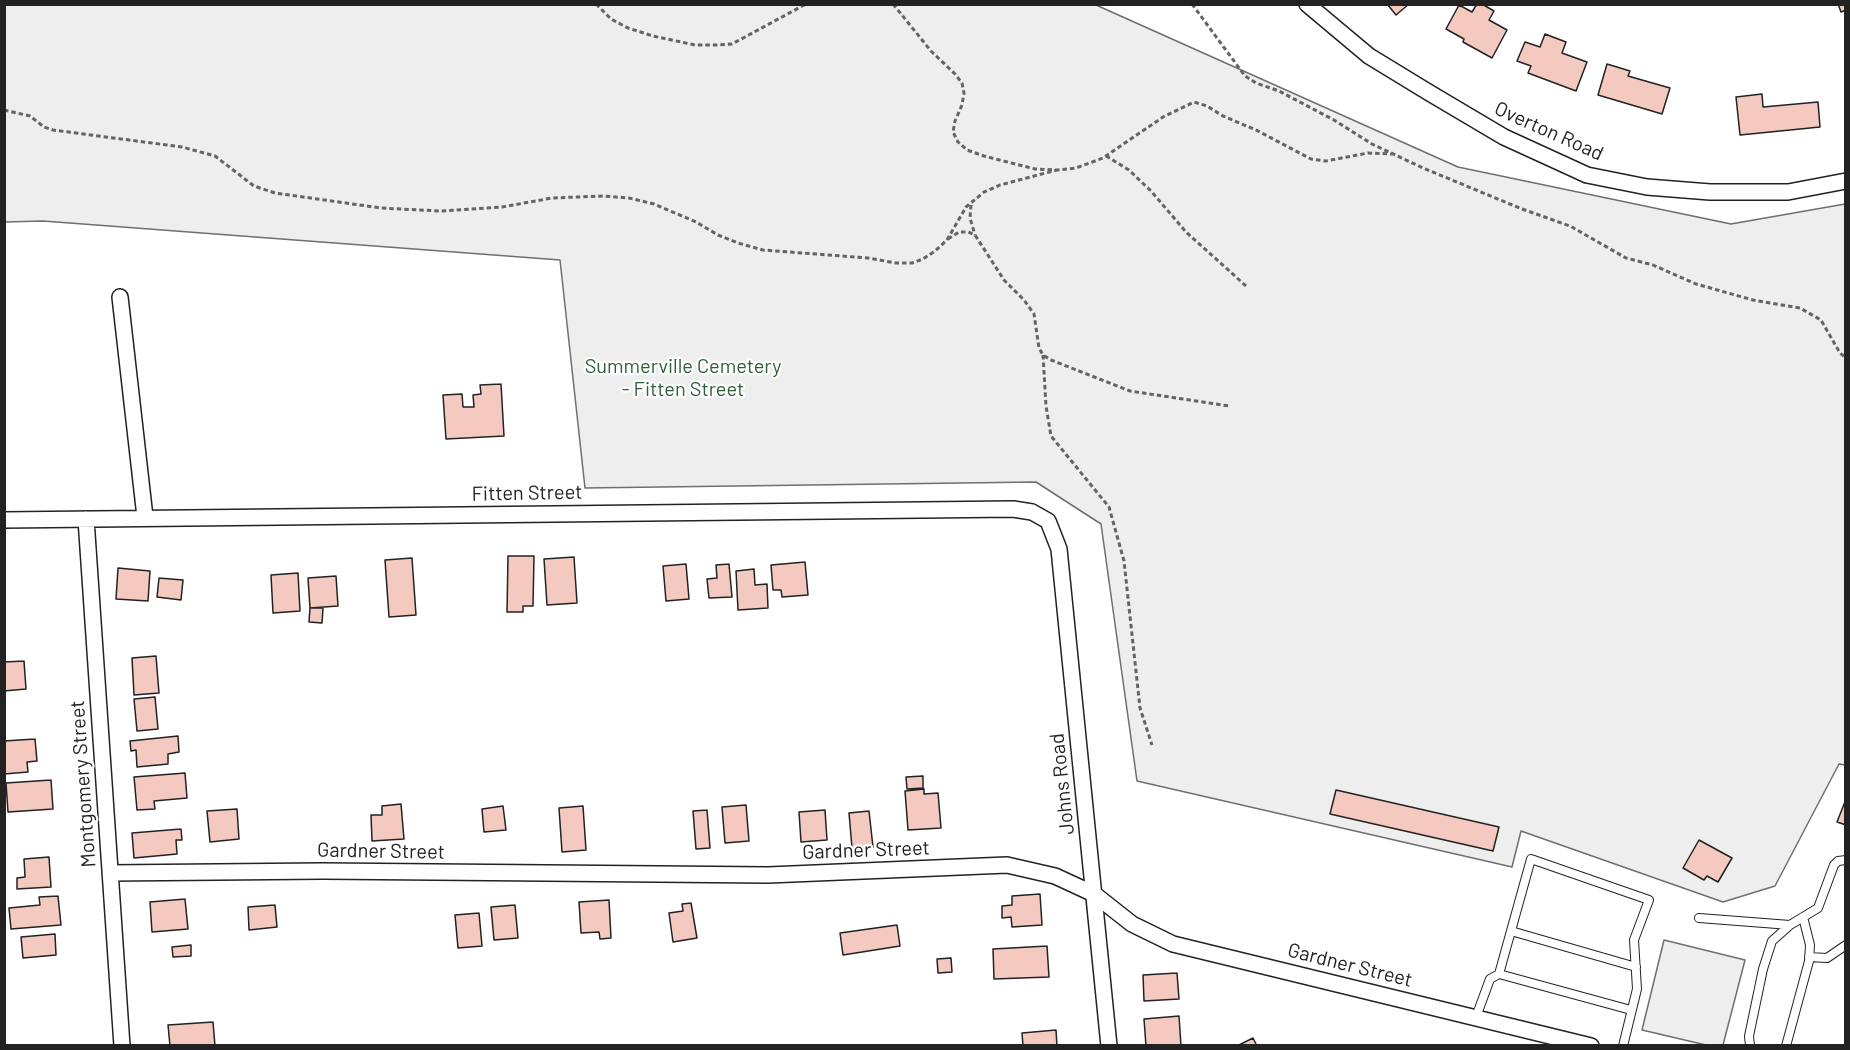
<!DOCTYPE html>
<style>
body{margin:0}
#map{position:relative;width:1850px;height:1050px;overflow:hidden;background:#fff;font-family:Barlow,sans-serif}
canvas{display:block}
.frame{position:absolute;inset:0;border:6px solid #222;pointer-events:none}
</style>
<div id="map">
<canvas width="1850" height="1050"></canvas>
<div class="frame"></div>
</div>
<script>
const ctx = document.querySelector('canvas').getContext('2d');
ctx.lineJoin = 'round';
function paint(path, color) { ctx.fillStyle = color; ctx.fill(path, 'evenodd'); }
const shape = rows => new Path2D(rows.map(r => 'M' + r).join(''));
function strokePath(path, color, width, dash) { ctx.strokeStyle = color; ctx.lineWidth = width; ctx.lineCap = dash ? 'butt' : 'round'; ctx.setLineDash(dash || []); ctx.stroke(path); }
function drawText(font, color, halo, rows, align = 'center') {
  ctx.font = font + ' Barlow,sans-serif'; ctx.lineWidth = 4.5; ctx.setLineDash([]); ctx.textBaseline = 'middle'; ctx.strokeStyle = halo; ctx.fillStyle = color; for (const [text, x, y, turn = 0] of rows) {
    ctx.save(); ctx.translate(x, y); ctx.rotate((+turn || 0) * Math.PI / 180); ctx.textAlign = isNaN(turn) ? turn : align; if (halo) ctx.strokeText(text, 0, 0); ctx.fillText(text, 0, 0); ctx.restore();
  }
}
const green = shape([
 [4,5,1096,5,1458,167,1731,224,1845,204,1845,765,1839,764,1775,886,1723,902,1521,831,1512,867,1137,781,1101,524,1036,482,585,488,560,260,43,221,5,222,4,5],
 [1664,940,1745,960,1723,1045,1706,1045,1642,1030,1664,940]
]);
paint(green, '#eee');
strokePath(green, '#6f6f6f', 1.5);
const building = shape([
 [1387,4,1409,4,1396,15,1387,4],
 [1477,4,1482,4,1494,11,1489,20,1507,30,1492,58,1463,42,1464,39,1446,29,1459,5,1472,12,1477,4],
 [1838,4,1846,4,1846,10,1841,12,1838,4],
 [1545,34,1566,42,1562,53,1587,62,1576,91,1528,73,1531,66,1517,61,1525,42,1540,47,1545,34],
 [1607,64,1630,71,1628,76,1670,88,1662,114,1598,95,1607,64],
 [1762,94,1763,107,1818,102,1820,127,1740,135,1736,97,1762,94],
 [501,384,504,436,446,439,443,395,462,394,463,407,474,407,473,395,481,394,480,385,501,384],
 [508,556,534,556,533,606,523,606,523,612,507,612,508,556],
 [574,557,577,603,547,605,544,559,574,557],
 [412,558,416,615,389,617,385,560,412,558],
 [805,562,808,595,782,597,781,590,773,590,771,565,805,562],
 [686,564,689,599,666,601,663,566,686,564],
 [729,564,732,597,709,598,707,579,717,578,716,565,729,564],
 [118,568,150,571,148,601,116,599,118,568],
 [754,569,755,585,767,584,768,608,738,610,736,571,754,569],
 [298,573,300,611,273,613,271,575,298,573],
 [336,576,338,606,310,608,308,578,336,576],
 [159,578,183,580,181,600,157,597,159,578],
 [310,608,323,608,322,623,309,622,310,608],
 [156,656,159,693,134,695,132,658,156,656],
 [24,661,26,689,4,691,4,662,24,661],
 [155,697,158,729,137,731,134,699,155,697],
 [178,736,179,752,168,754,168,764,137,767,136,750,131,751,130,741,178,736],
 [35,739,37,761,27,762,28,772,4,774,4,741,35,739],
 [185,773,187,798,154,801,155,809,137,810,134,777,185,773],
 [923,776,923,788,907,789,906,777,923,776],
 [51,780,53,809,8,812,6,783,51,780],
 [924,789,924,794,938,793,941,828,908,830,905,791,924,789],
 [1336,790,1499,827,1493,851,1330,814,1336,790],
 [1846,799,1846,825,1837,822,1846,799],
 [401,804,404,839,372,841,371,815,382,815,382,806,401,804],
 [746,805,749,841,725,843,722,807,746,805],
 [503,806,506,830,484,832,482,809,503,806],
 [583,806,586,850,562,852,559,808,583,806],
 [237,809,239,839,210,842,207,811,237,809],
 [707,810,710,848,696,849,693,811,707,810],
 [825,810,827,840,801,842,799,812,825,810],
 [869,811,873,847,852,848,849,813,869,811],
 [181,829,182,840,176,840,177,854,134,858,132,833,181,829],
 [1699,840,1732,858,1718,882,1707,876,1704,880,1683,868,1699,840],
 [49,857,51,887,17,889,17,878,25,877,24,859,49,857],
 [1040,894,1042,925,1012,927,1011,917,1002,918,1002,906,1012,905,1012,896,1040,894],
 [58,896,61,925,11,929,9,908,40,905,39,897,58,896],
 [185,899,188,929,152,932,150,902,185,899],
 [609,900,611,938,600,939,599,932,581,933,579,902,609,900],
 [691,903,697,938,673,942,669,913,683,911,682,904,691,903],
 [275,905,277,927,249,930,248,907,275,905],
 [515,905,518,938,494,940,491,907,515,905],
 [479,913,482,946,458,948,455,915,479,913],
 [897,925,900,946,843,955,840,933,897,925],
 [55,934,56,955,23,958,21,937,55,934],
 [191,945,191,956,173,957,172,947,191,945],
 [1047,946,1049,977,994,979,993,949,1047,946],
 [951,958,952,972,938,973,937,959,951,958],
 [1177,973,1179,999,1144,1001,1143,975,1177,973],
 [1179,1016,1181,1046,1146,1046,1144,1019,1179,1016],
 [213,1022,215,1046,170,1046,168,1025,213,1022],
 [1056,1030,1057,1046,1023,1046,1022,1033,1056,1030],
 [1253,1038,1257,1046,1239,1046,1239,1045,1253,1038]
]);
paint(building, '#f3c9c0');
strokePath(building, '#222', 1.5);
const lane = shape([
 [1699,918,1790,925],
 [1511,931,1636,967],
 [1809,957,1827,958,1846,945],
 [1499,974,1631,1010],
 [1476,1017,1490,979,1499,974,1531,859,1649,900,1634,940,1637,989,1623,1046],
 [1750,1046,1749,1036,1763,969,1772,941,1790,925,1818,908,1834,865,1838,861,1846,860],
 [1786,1046,1809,961,1810,945,1803,917]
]);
const street = shape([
 [1307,4,1369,56,1428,92,1504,137,1587,175,1647,187,1710,192,1788,192,1846,181],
 [120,297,145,517],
 [86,519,122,1046],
 [4,520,1013,509,1032,512,1048,521,1059,549,1109,1046],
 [110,873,323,871,768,875,1007,865,1055,876,1094,894,1132,924,1173,944,1591,1046]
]);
strokePath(lane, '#222', 10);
strokePath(street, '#222', 18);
strokePath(shape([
 [596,4,611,19,628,28,653,36,695,45,718,45,732,44,806,4],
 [893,4,931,51,955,74,962,83,964,93,962,105,955,121,953,132,958,142,967,150,984,156,1035,169,1057,170,1076,168,1103,158,1163,117,1194,102,1207,106,1223,116,1256,130,1311,159,1326,161,1368,153,1392,154],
 [1192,4,1245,76,1256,83,1279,91,1334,120,1372,144,1423,168,1522,209,1570,226,1626,258,1653,265,1696,284,1753,300,1800,308,1821,320,1840,353,1846,358],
 [4,110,30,116,44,127,53,130,182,147,215,156,254,186,275,193,381,208,441,211,502,207,552,198,603,196,629,198,654,204,696,222,718,235,738,243,763,250,868,258,896,263,912,263,923,259,935,251,947,240,966,207,984,192,1000,185,1057,170],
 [1106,156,1129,170,1151,191,1186,232,1246,286],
 [971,205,970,218,975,235],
 [948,239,959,232,968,232,975,235,1004,280,1024,300,1034,314,1039,348,1043,355,1051,360,1130,391,1229,406],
 [1043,355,1046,406,1051,436,1109,507,1124,561,1140,708,1152,745]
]), '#646464', 3, [4.5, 3]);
strokePath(lane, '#fff', 8);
strokePath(street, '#fff', 15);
drawText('20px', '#222', '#fff', [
 ["Overton Road",1549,131,24],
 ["Fitten Street",527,493,-1],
 ["Montgomery Street",83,784,-94],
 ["Johns Road",1062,784,-96],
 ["Gardner Street",866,850,-2],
 ["Gardner Street",381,851,1],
 ["Gardner Street",1350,965,14]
]);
drawText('20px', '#2f5e38', '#fff', [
 ["Summerville Cemetery",683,366],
 ["- Fitten Street",683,389]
]);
</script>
